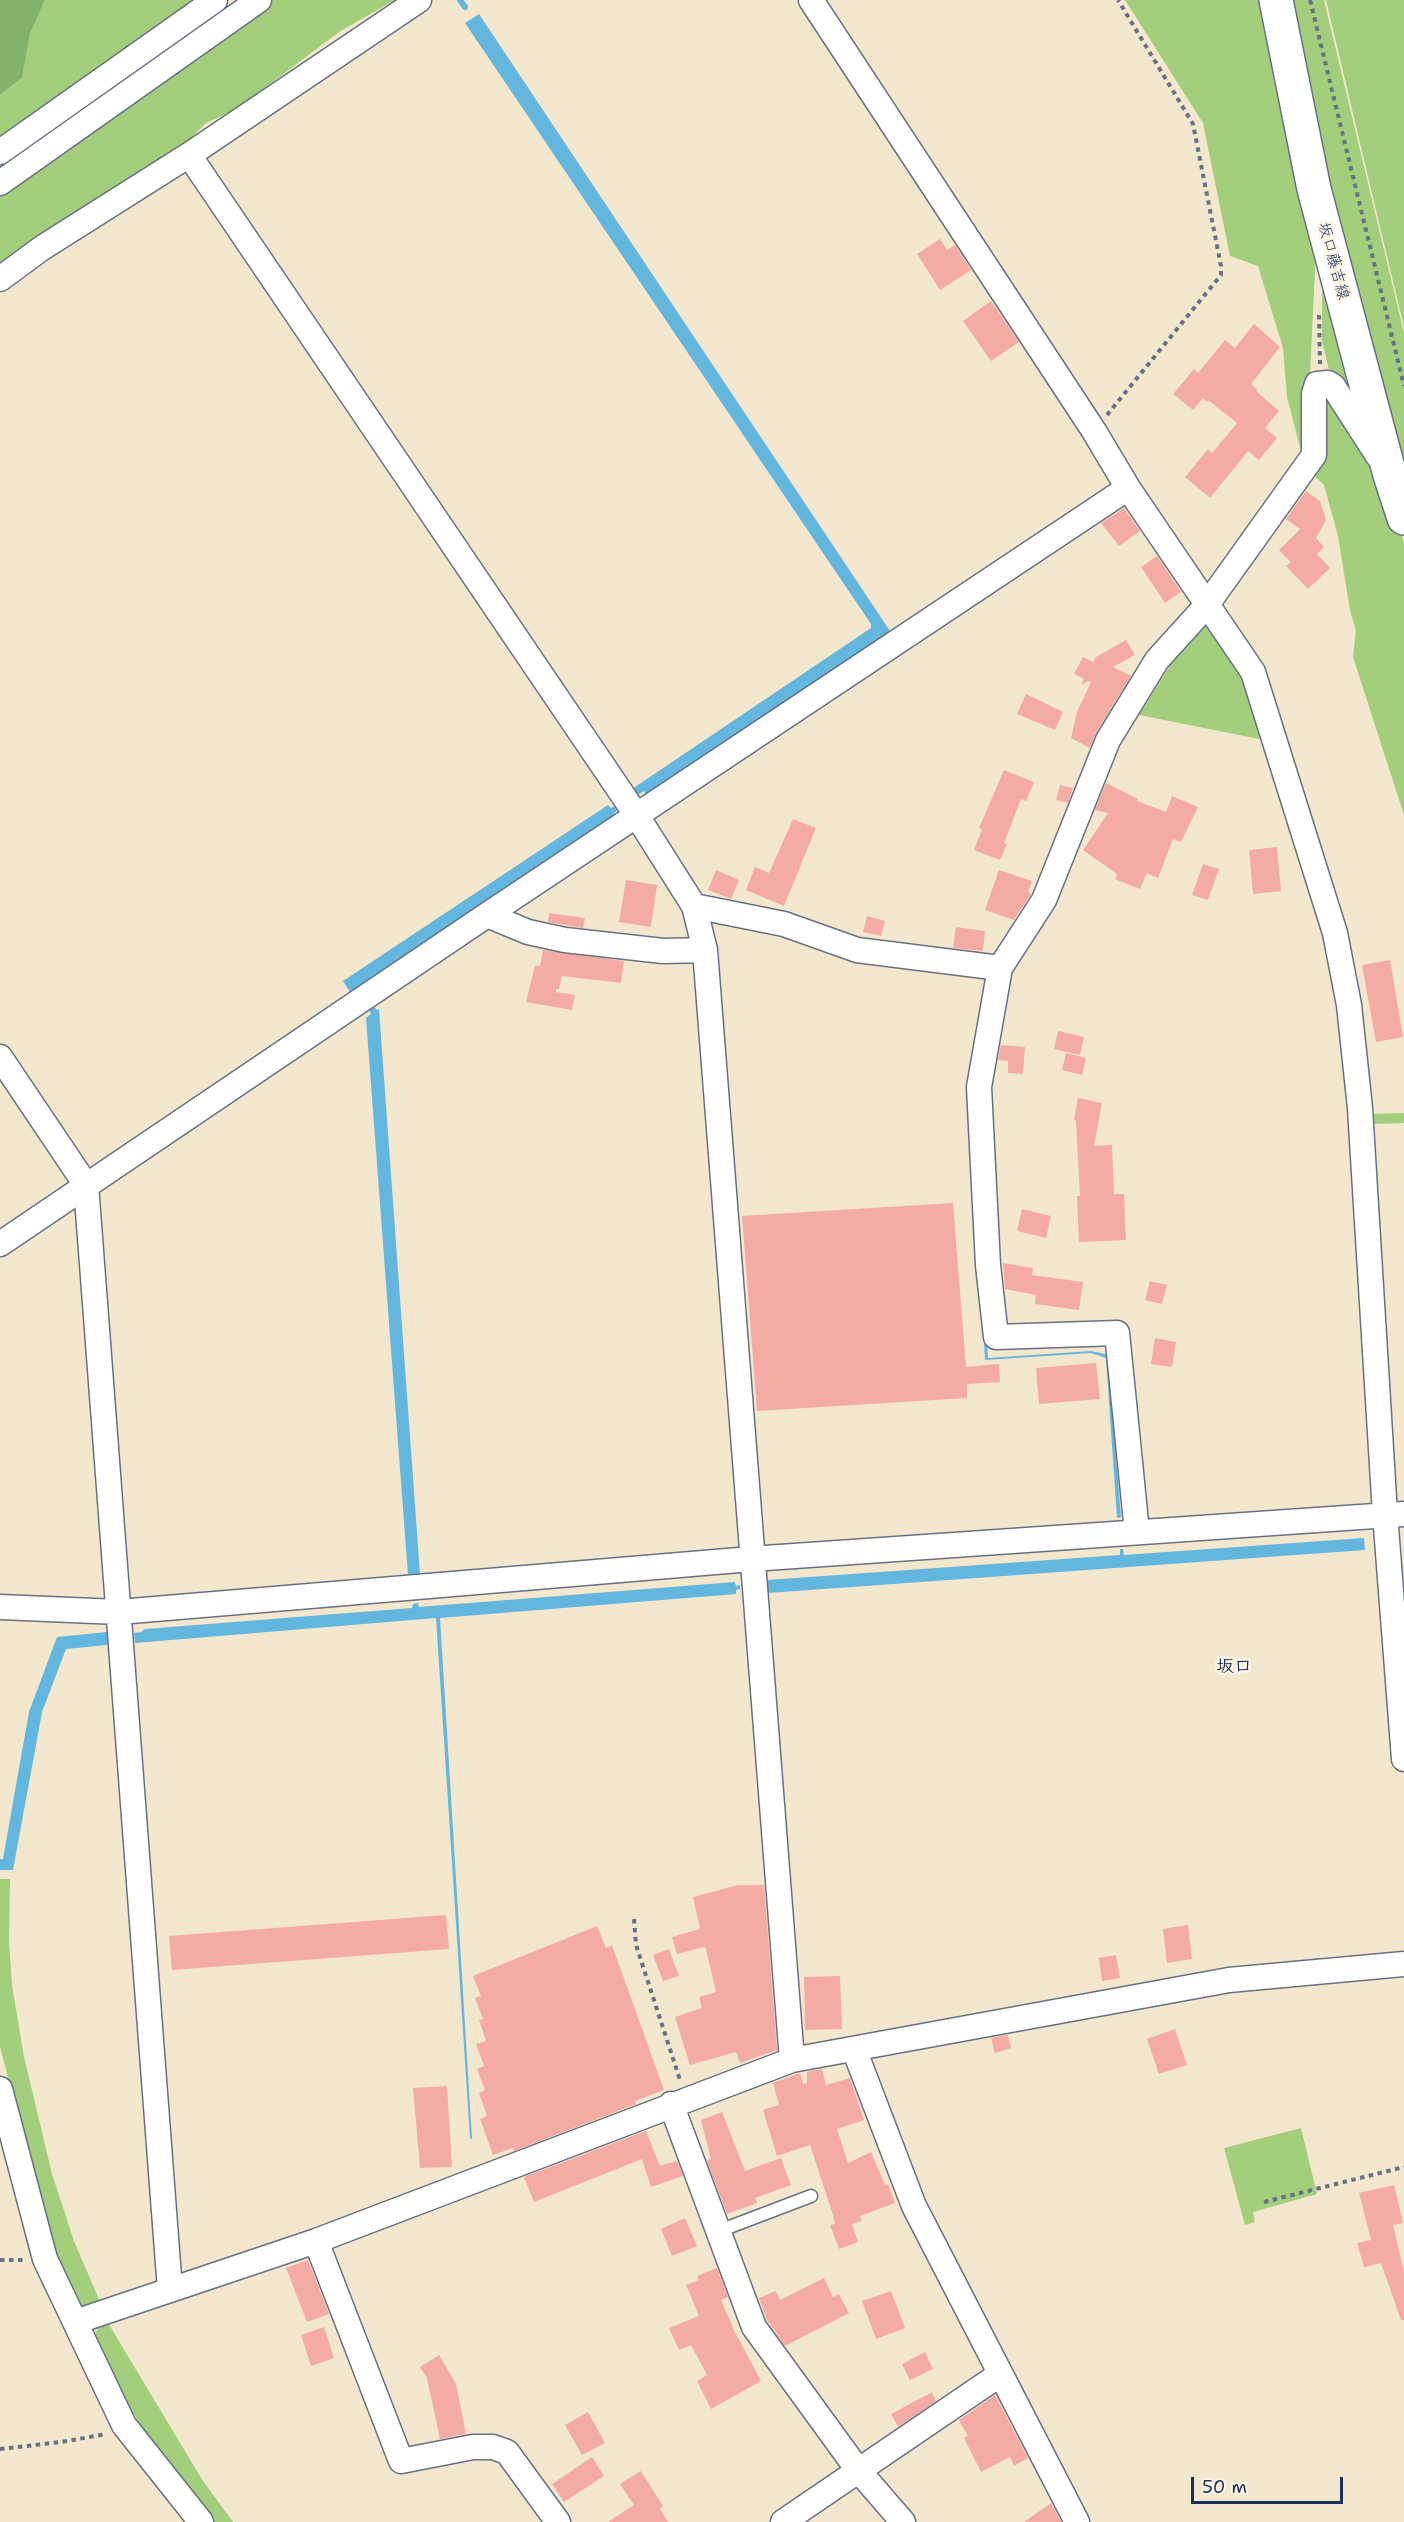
<!DOCTYPE html>
<meta charset="utf-8">
<style>
body{margin:0}
#map{position:relative;width:1404px;height:2522px;overflow:hidden;background:#f3e8cd;font-family:"Shantell Sans",sans-serif}
canvas{display:block}
.scale{position:absolute;left:1191px;top:2477px;width:152px;height:27px;box-sizing:border-box;border:3px solid #1b2f5e;border-top:0;padding-left:8px;font-size:18px;line-height:21px;white-space:nowrap;color:#1b2f5e;-webkit-text-stroke:4px #fcf5e5;paint-order:stroke}
</style>
<div id="map">
<canvas width="1404" height="2522"></canvas>
<div class="scale">50 m</div>
</div>
<script>
const ctx = document.querySelector('canvas').getContext('2d');
ctx.lineJoin = 'round';
function paint(path, color) { ctx.fillStyle = color; ctx.fill(path, 'evenodd'); }
const shape = rows => new Path2D(rows.map(r => 'M' + r).join(''));
function strokePath(path, color, width, dash) { ctx.strokeStyle = color; ctx.lineWidth = width; ctx.lineCap = dash ? 'butt' : 'round'; ctx.setLineDash(dash || []); ctx.stroke(path); }
function drawText(font, color, halo, rows, align = 'center') {
  ctx.font = font + ' "Shantell Sans","Klee One",sans-serif'; ctx.lineWidth = 5; ctx.setLineDash([]); ctx.textBaseline = 'middle'; ctx.strokeStyle = halo; ctx.fillStyle = color; for (const [text, x, y, turn = 0] of rows) {
    ctx.save(); ctx.translate(x, y); ctx.rotate((+turn || 0) * Math.PI / 180); ctx.textAlign = isNaN(turn) ? turn : align; if (halo) ctx.strokeText(text, 0, 0); ctx.fillText(text, 0, 0); ctx.restore();
  }
}
paint(shape([
 [45,0,203,0,0,143,0,95,22,78,30,34],
 [273,0,395,0,339,32,237,109,206,123,187,142,0,272,0,193,247,22],
 [1125,0,1263,0,1317,228,1309,396,1303,459,1287,397,1283,348,1258,266,1230,256,1203,123],
 [1282,0,1324,0,1404,333,1404,483],
 [1326,0,1404,0,1404,327,1369,181],
 [1322,276,1372,434,1330,374,1322,341],
 [1326,396,1388,485,1404,543,1404,815,1353,657,1356,631,1350,610,1338,536,1324,485,1314,475],
 [1207,622,1246,682,1264,740,1139,715,1173,661],
 [1404,1113,1404,1123,1372,1124,1371,1114],
 [0,1879,10,1879,9,1942,12,1985,24,2057,52,2174,74,2241,101,2304,90,2308,76,2304,62,2275,0,2047],
 [1301,2128,1317,2194,1253,2212,1255,2222,1245,2225,1224,2148],
 [108,2323,203,2481,233,2522,212,2522,185,2489,137,2419,111,2376,94,2336,98,2328]
]), '#a3cf7c');
paint(shape([
 [0,0,45,0,30,34,22,78,0,95]
]), '#82b26c');
paint(shape([
 [479,14,890,631,641,798,646,795,644,791,636,796,632,789,871,628,871,624,465,23],
 [608,805,611,808,614,806,617,811,614,813,615,815,360,985,362,989,357,993,355,989,350,992,343,981],
 [377,1001,378,1003,374,1007,377,1010,379,1009,420,1574,408,1575,366,1018,371,1014,368,1008],
 [972,1107,988,1358,1091,1351,1105,1354,1108,1358,1121,1517,1117,1518,1106,1358,1091,1353,985,1360],
 [1364,1538,1365,1550,768,1593,767,1580,1120,1555,1120,1549,1123,1549,1124,1555],
 [735,1582,736,1586,740,1585,740,1589,736,1590,736,1594,440,1618,472,2139,470,2138,436,1618,135,1643,134,1633,141,1632,145,1629,412,1608,413,1604,418,1603,419,1607],
 [107,1632,107,1636,110,1635,107,1645,66,1649,42,1712,13,1870,0,1870,0,1859,3,1859,29,1712,57,1637]
]), '#63b6de');
strokePath(shape([
 [460,0,465,7]
]), '#63b6de', 6);
paint(shape([
 [940,239,947,250,955,245,971,270,940,290,917,254],
 [991,301,1019,342,991,361,963,321],
 [1254,324,1280,347,1251,384,1257,389,1256,391,1279,411,1265,428,1277,438,1259,460,1248,451,1210,498,1185,477,1208,449,1212,453,1237,423,1208,400,1207,402,1203,398,1193,410,1173,394,1194,369,1198,373,1225,340,1235,348],
 [1306,491,1320,501,1326,520,1316,538,1324,547,1317,554,1330,568,1308,589,1286,566,1291,562,1279,550,1300,529,1286,519],
 [1124,508,1140,531,1119,546,1101,523],
 [1157,556,1181,592,1165,603,1141,567],
 [1126,640,1135,655,1113,667,1131,676,1096,733,1090,748,1071,738,1077,712,1091,682,1088,681,1081,685,1084,679,1074,674,1083,657,1093,662,1096,657],
 [1026,694,1063,712,1055,730,1017,714],
 [1004,770,1034,782,1026,801,1021,799,1004,843,1007,844,1000,860,974,850,982,829,979,828],
 [1106,783,1138,799,1137,801,1166,812,1172,796,1198,807,1181,842,1173,839,1158,878,1147,873,1140,889,1115,879,1117,874,1083,850,1108,813,1095,810],
 [1060,785,1073,788,1068,803,1056,800],
 [793,819,816,828,784,906,746,890,755,867,769,873],
 [1277,847,1281,891,1253,894,1249,850],
 [1203,864,1219,869,1208,900,1192,895],
 [716,870,739,880,731,899,708,890],
 [999,870,1032,881,1028,892,1031,894,1014,920,985,910],
 [626,880,657,885,651,927,619,922],
 [549,913,585,918,583,928,548,922],
 [867,916,885,921,881,936,863,932],
 [956,927,985,931,983,951,953,948],
 [543,950,624,961,621,983,562,976,559,989,556,989,556,992,575,995,572,1010,526,1002,535,966,540,966],
 [1390,960,1403,1037,1376,1042,1362,965],
 [1058,1031,1084,1037,1080,1055,1054,1049],
 [1001,1045,1025,1047,1023,1074,1008,1073,1008,1061,998,1060],
 [1066,1053,1086,1058,1082,1075,1062,1070],
 [1078,1098,1102,1103,1094,1146,1112,1145,1114,1194,1124,1194,1126,1240,1079,1242,1077,1196,1080,1196,1076,1121,1074,1120],
 [953,1203,966,1367,999,1364,1000,1382,967,1384,967,1398,757,1411,742,1216],
 [1022,1209,1051,1216,1046,1238,1017,1231],
 [1003,1263,1033,1268,1032,1275,1083,1282,1079,1310,1035,1304,1036,1295,1005,1289],
 [1150,1281,1167,1285,1162,1304,1145,1300],
 [1155,1338,1176,1342,1172,1367,1151,1364],
 [1096,1363,1100,1399,1039,1404,1036,1368],
 [738,1885,764,1885,777,2050,740,2063,736,2052,690,2065,675,2017,702,2008,699,1997,716,1992,706,1949,704,1947,677,1954,672,1937,700,1929,693,1897],
 [446,1915,449,1949,172,1970,169,1936],
 [1188,1925,1192,1959,1167,1963,1163,1929],
 [597,1926,606,1948,612,1945,664,2090,635,2101,636,2104,514,2151,513,2148,493,2155,480,2119,487,2116,479,2093,485,2090,477,2069,484,2066,476,2044,486,2041,479,2020,483,2019,475,1998,481,1996,473,1976],
 [669,1949,679,1976,663,1981,653,1955],
 [1116,1955,1120,1978,1102,1981,1099,1958],
 [840,1976,842,2029,805,2030,804,1977],
 [1175,2029,1187,2065,1159,2074,1147,2039],
 [1008,2035,1011,2048,995,2053,991,2038],
 [822,2069,826,2085,850,2078,864,2120,837,2129,848,2163,871,2152,885,2185,888,2184,895,2203,860,2216,862,2221,852,2224,858,2242,839,2249,830,2225,835,2224,833,2215,810,2145,777,2156,763,2110,779,2105,773,2083,800,2073,803,2084,807,2083,807,2072],
 [447,2086,452,2167,420,2168,413,2088],
 [722,2112,745,2171,781,2158,791,2185,755,2198,757,2203,727,2214,707,2161,711,2159,701,2120],
 [646,2131,660,2166,677,2161,683,2176,651,2187,642,2159,534,2202,524,2177],
 [1394,2185,1403,2223,1393,2225,1404,2272,1404,2320,1401,2320,1381,2263,1364,2267,1357,2243,1371,2240,1359,2193],
 [685,2218,697,2246,672,2256,661,2229],
 [308,2260,329,2314,307,2322,286,2268],
 [717,2268,728,2297,721,2300,735,2332,761,2381,711,2409,697,2381,707,2375,691,2345,679,2350,669,2328,699,2316,686,2285,699,2280,697,2276],
 [824,2278,833,2297,839,2294,849,2313,785,2346,767,2320,759,2298,776,2291,780,2300],
 [891,2291,905,2328,876,2339,862,2301],
 [324,2327,334,2358,311,2366,301,2335],
 [925,2352,933,2369,910,2380,902,2364],
 [439,2355,456,2384,466,2434,440,2439,427,2378,420,2367],
 [932,2392,936,2401,898,2427,891,2414],
 [995,2395,1028,2458,1014,2466,1010,2457,981,2472,964,2438,968,2436,959,2420],
 [588,2412,605,2443,582,2455,565,2425],
 [592,2457,604,2476,564,2502,552,2484],
 [641,2471,663,2506,660,2509,668,2522,608,2522,634,2505,620,2484],
 [1051,2503,1061,2522,1024,2522]
]), '#f4aba4');
const service = shape([
 [719,2231,811,2196]
]);
const minor = shape([
 [811,0,1094,431,1128,488,1253,672,1335,933,1349,1005,1360,1108,1385,1514,1404,1759],
 [0,152,215,0],
 [189,155,637,816,694,906,705,950,792,2060],
 [0,183,259,0],
 [0,279,42,248,189,155,419,0],
 [694,906,784,924,857,950,1000,968],
 [487,915,528,932,565,940,663,951,705,950],
 [0,1057,86,1185,170,2290],
 [0,1244,487,915,1128,488],
 [1137,1532,1117,1333,996,1337,988,1265,979,1087,1000,968,1044,900,1108,740,1157,660,1206,606,1314,455,1314,394,1317,384,1328,383,1333,386,1378,456],
 [0,1607,119,1612,751,1559,1404,1514],
 [854,2049,914,2206,1077,2522],
 [0,2089,45,2259,124,2425,201,2522],
 [671,2104,754,2327,858,2470,903,2522],
 [316,2241,401,2461,473,2447,493,2447,507,2452,558,2522],
 [75,2322,316,2241,792,2060,1229,1980,1404,1964],
 [783,2522,999,2375]
]);
const secondary = shape([
 [1276,0,1314,189,1390,475,1404,518]
]);
strokePath(service, '#677085', 15);
strokePath(minor, '#677085', 27);
strokePath(secondary, '#677085', 36);
strokePath(shape([
 [1310,0,1404,386],
 [1319,315,1320,364],
 [1107,415,1221,275,1221,266,1193,124,1118,0],
 [634,1919,636,1945,680,2080],
 [1264,2202,1404,2167],
 [0,2260,24,2260],
 [0,2449,61,2442,107,2434]
]), '#677085', 4, [4.5, 4.5]);
strokePath(service, '#fff', 12);
strokePath(minor, '#fff', 24);
strokePath(secondary, '#fff', 33);
drawText('16px', '#1b2f5e', '#fcf5e5', [
 ["坂口藤吉線",1333,261,75]
]);
drawText('bold 18px', '#1b2f5e', '#fcf5e5', [
 ["坂口",1234,1667]
]);
</script>
